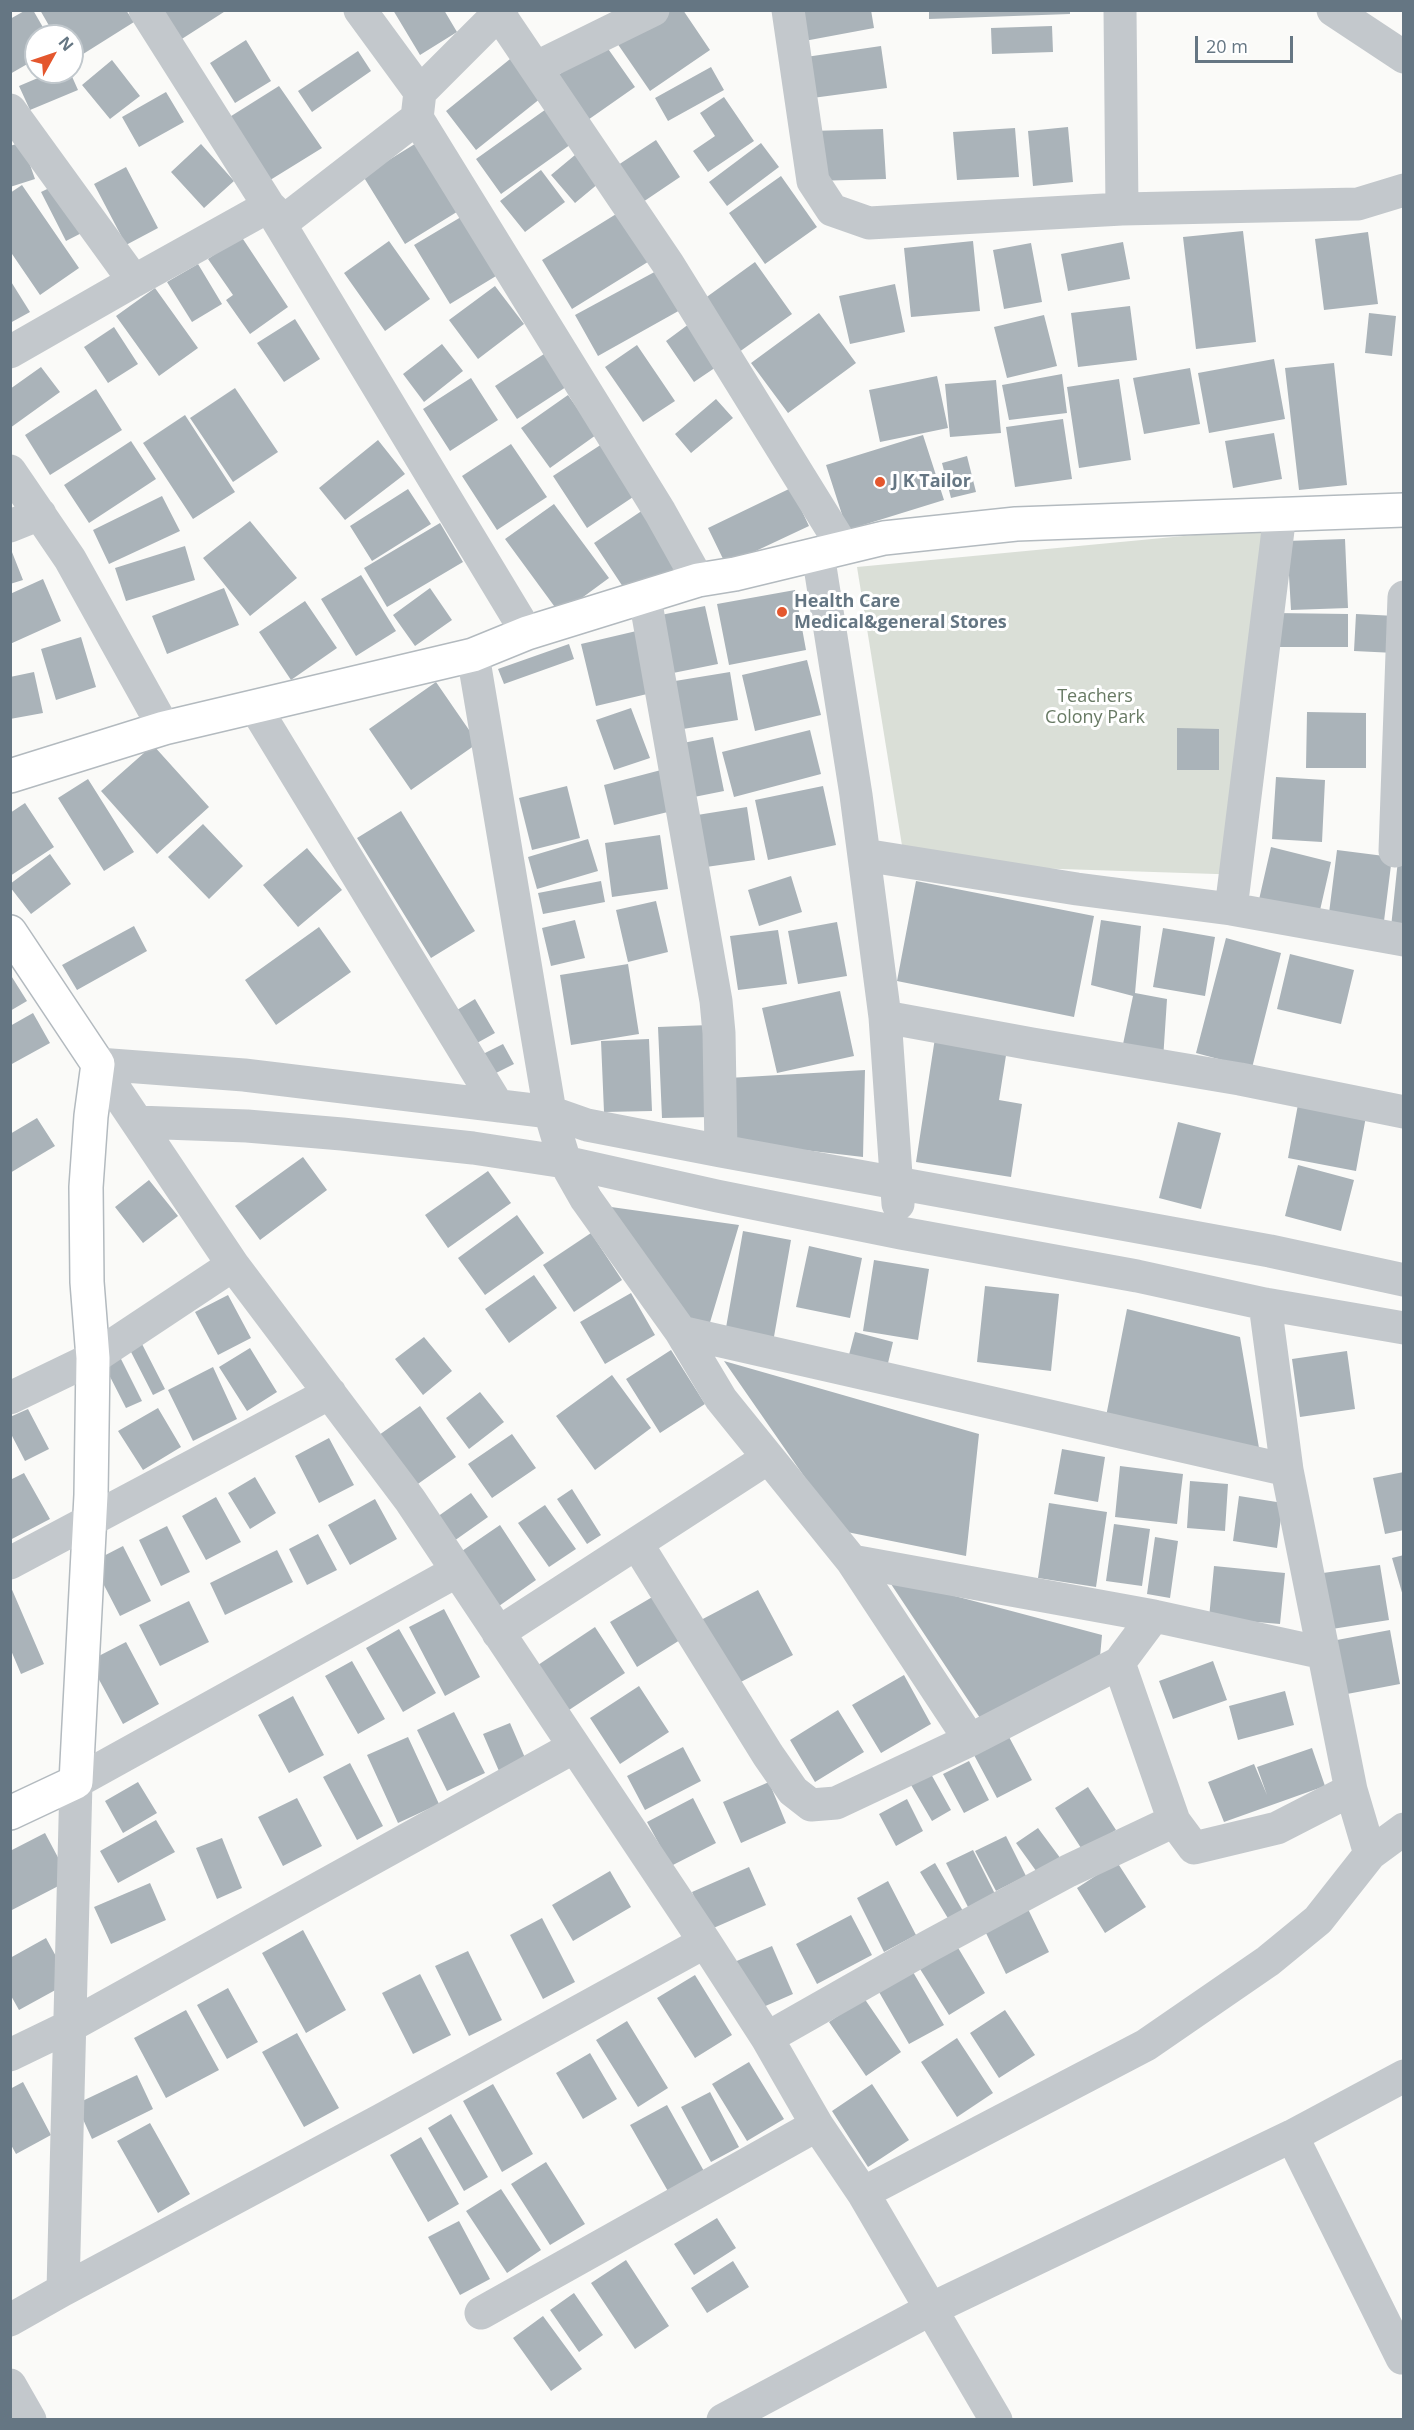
<!DOCTYPE html>
<style>
body{margin:0}
#map{position:relative;width:1414px;height:2430px;overflow:hidden;background:#fafaf8;font-family:"Open Sans",sans-serif}
canvas{display:block}
.frame{position:absolute;inset:0;border:12px solid #657683;pointer-events:none}
.north{position:absolute;left:24px;top:24px;width:60px;height:60px;box-sizing:border-box;background:#fff;border:2px solid #c1c8cd;border-radius:50%;rotate:50deg;font-size:16px;font-weight:700;line-height:24px;text-align:center;color:#657683}
.north::after{content:'';display:block;margin:auto;width:21px;height:27px;background:#e4572e;clip-path:polygon(50% 0,100% 100%,50% 72%,0 100%)}
.scale{position:absolute;left:1195px;top:36px;width:98px;height:27px;box-sizing:border-box;border:3px solid #657683;border-top:0;padding-left:8px;font-size:18px;line-height:21px;white-space:nowrap;color:#657683;-webkit-text-stroke:4px #fff;paint-order:stroke}
</style>
<div id="map">
<canvas width="1414" height="2430"></canvas>
<div class="frame"></div>
<div class="north">N</div>
<div class="scale">20 m</div>
</div>
<script>
const ctx = document.querySelector('canvas').getContext('2d');
ctx.lineJoin = 'round';
function paint(path, color) { ctx.fillStyle = color; ctx.fill(path, 'evenodd'); }
const shape = rows => new Path2D(rows.map(r => 'M' + r).join(''));
function strokePath(path, color, width, dash) { ctx.strokeStyle = color; ctx.lineWidth = width; ctx.lineCap = dash ? 'butt' : 'round'; ctx.setLineDash(dash || []); ctx.stroke(path); }
function drawText(font, color, halo, rows, align = 'center') {
  ctx.font = font + ' "Open Sans",sans-serif'; ctx.lineWidth = 6; ctx.setLineDash([]); ctx.textBaseline = 'middle'; ctx.strokeStyle = halo; ctx.fillStyle = color; for (const [text, x, y, turn = 0] of rows) {
    ctx.save(); ctx.translate(x, y); ctx.rotate((+turn || 0) * Math.PI / 180); ctx.textAlign = isNaN(turn) ? turn : align; if (halo) ctx.strokeText(text, 0, 0); ctx.fillText(text, 0, 0); ctx.restore();
  }
}
paint(shape([
 [1268,528,1247,875,905,864,857,567]
]), '#dadfd7');
paint(shape([
 [26,10,33,10,48,36,36,36,36,59,10,74,10,19],
 [40,10,126,10,134,22,72,61,72,36,55,36],
 [152,10,227,10,174,44],
 [393,10,444,10,457,32,420,55],
 [665,10,683,10,710,50,650,91,617,43],
 [793,10,871,10,874,28,799,42],
 [929,10,1070,10,1070,14,929,19],
 [1052,26,1053,52,992,54,991,28],
 [246,40,271,81,235,103,210,63],
 [604,43,635,87,585,122,554,78],
 [881,46,887,88,805,99,799,58],
 [358,51,371,71,312,112,298,91],
 [515,55,546,94,476,150,446,111],
 [112,60,140,96,110,119,82,85],
 [711,67,724,90,668,121,655,98],
 [52,72,70,72,78,90,30,110,19,86],
 [279,86,322,148,267,182,228,118],
 [166,92,184,122,139,147,122,117],
 [724,97,754,141,708,172,693,151,715,136,700,113],
 [549,107,574,142,501,194,476,159],
 [1068,127,1073,182,1033,186,1028,131],
 [1015,128,1019,177,957,180,953,132],
 [883,129,886,179,813,181,810,131],
 [656,140,680,177,640,204,615,167],
 [22,142,35,179,10,187,10,146],
 [418,142,460,210,405,244,363,176],
 [761,143,779,167,727,206,709,182],
 [201,144,234,181,204,208,171,172],
 [575,155,599,183,575,203,551,175],
 [126,167,158,228,126,245,94,184],
 [541,170,565,202,525,232,500,201],
 [76,175,101,223,66,241,41,192],
 [781,176,817,227,765,264,729,213],
 [22,185,79,268,40,295,10,251,10,193],
 [621,211,651,260,572,309,542,260],
 [466,214,501,273,450,304,414,245],
 [1243,231,1256,342,1196,349,1183,237],
 [1368,232,1378,304,1324,310,1315,239],
 [241,236,288,307,250,334,226,300,233,295,208,259],
 [389,241,430,299,385,331,344,273],
 [973,241,980,311,911,317,904,248],
 [1123,242,1130,279,1068,291,1061,254],
 [1031,243,1042,302,1004,309,993,250],
 [755,262,792,314,735,355,697,304],
 [198,264,222,304,192,322,167,282],
 [660,269,682,309,598,356,575,315],
 [10,280,30,312,10,323],
 [895,284,905,332,850,344,839,296],
 [495,286,524,324,478,359,449,320],
 [155,288,198,348,159,376,116,316],
 [1130,306,1137,360,1078,367,1071,313],
 [819,313,856,363,788,413,751,363],
 [1369,313,1396,316,1392,356,1365,353],
 [1044,315,1057,366,1007,378,994,327],
 [295,319,320,359,284,382,257,343],
 [693,321,722,363,694,382,666,341],
 [114,327,138,364,108,383,84,347],
 [442,344,463,371,424,402,403,374],
 [637,345,675,401,643,422,605,367],
 [544,354,566,387,517,419,495,386],
 [1274,359,1285,419,1209,433,1198,373],
 [1334,363,1347,485,1299,490,1285,368],
 [41,367,60,392,10,428,10,389],
 [1190,368,1200,424,1144,434,1133,378],
 [1062,374,1067,413,1009,420,1002,385],
 [937,376,948,428,880,442,869,390],
 [471,378,498,420,450,451,423,409],
 [1119,379,1131,460,1079,468,1067,387],
 [996,380,1001,433,950,437,945,384],
 [235,388,278,452,233,482,190,418],
 [96,389,122,430,50,475,25,435],
 [568,395,596,435,550,468,521,428],
 [716,399,733,418,691,453,675,434],
 [185,415,235,492,193,519,143,443],
 [1063,419,1072,479,1015,487,1006,427],
 [1274,433,1282,479,1233,488,1225,441],
 [923,435,944,500,847,530,826,465],
 [378,440,405,474,345,520,319,488],
 [131,441,156,479,89,523,64,485],
 [511,444,547,497,497,530,462,476],
 [602,444,636,495,587,528,553,476],
 [967,456,976,492,951,498,942,463],
 [791,488,809,526,726,565,708,528],
 [408,489,431,524,372,561,350,526],
 [162,496,180,531,109,564,93,530],
 [554,504,609,578,560,614,505,539],
 [643,510,681,565,631,599,594,543],
 [250,521,297,578,250,616,203,558],
 [440,523,463,562,387,607,364,568],
 [1345,539,1348,608,1291,610,1287,541],
 [185,546,195,580,126,601,115,568],
 [10,547,23,580,10,584],
 [361,575,396,631,356,656,321,599],
 [43,579,61,621,10,644,10,594],
 [224,588,239,625,167,654,152,616],
 [430,588,452,620,415,646,393,615],
 [795,590,806,650,729,665,717,604],
 [305,601,337,648,291,680,259,632],
 [705,606,718,664,668,674,656,616],
 [1275,613,1348,614,1348,647,1275,647],
 [1356,614,1396,616,1395,653,1354,651],
 [645,629,660,691,596,706,581,644],
 [81,637,96,687,56,700,41,649],
 [569,644,574,659,504,684,498,669],
 [807,660,821,715,755,731,742,675],
 [34,672,43,713,10,719,10,677],
 [730,672,738,720,683,729,675,681],
 [436,682,478,743,411,790,369,729],
 [631,708,650,758,614,770,596,720],
 [1307,712,1366,713,1366,768,1306,768],
 [1177,728,1219,729,1219,770,1177,770],
 [810,730,821,774,734,797,722,752],
 [713,737,724,791,684,799,673,745],
 [153,745,209,807,157,854,101,791],
 [661,770,672,811,614,825,604,785],
 [1276,777,1325,780,1322,842,1272,839],
 [88,779,134,852,104,871,58,798],
 [567,786,580,838,532,850,519,798],
 [823,786,836,845,768,860,755,800],
 [25,803,54,847,10,876,10,813],
 [747,807,755,860,699,868,691,816],
 [401,811,475,931,431,958,357,838],
 [1402,821,1404,821,1404,938,1390,937],
 [203,824,243,866,209,899,168,857],
 [660,835,668,889,612,897,605,843],
 [588,839,598,871,537,889,528,857],
 [1271,847,1331,862,1318,919,1258,904],
 [307,848,342,890,298,927,263,885],
 [1337,850,1392,857,1384,921,1329,913],
 [50,854,71,884,31,914,10,887,10,884],
 [791,876,802,912,759,926,748,890],
 [601,881,605,902,543,914,538,893],
 [916,881,1094,916,1074,1017,897,981],
 [656,901,668,952,628,962,616,910],
 [575,920,585,958,551,966,542,928],
 [1101,920,1141,926,1135,993,1167,999,1163,1060,1122,1049,1133,996,1091,985],
 [837,922,847,976,798,984,788,931],
 [134,926,147,951,77,990,62,965],
 [319,927,351,972,276,1025,245,980],
 [1163,928,1215,937,1205,996,1153,987],
 [778,930,787,984,738,990,730,936],
 [1226,938,1281,953,1252,1068,1196,1053],
 [1290,954,1354,970,1341,1024,1277,1009],
 [628,964,639,1034,571,1045,560,975],
 [10,974,27,1001,10,1011],
 [840,991,854,1056,777,1073,762,1008],
 [475,999,495,1033,477,1043,457,1010],
 [33,1013,50,1043,10,1065,10,1026],
 [709,1025,713,1117,662,1118,658,1027],
 [935,1038,1007,1049,999,1100,1022,1104,1011,1177,916,1162],
 [649,1039,652,1111,604,1112,601,1041],
 [503,1044,514,1064,494,1074,483,1054],
 [865,1070,863,1157,727,1141,728,1078],
 [1299,1099,1367,1111,1356,1171,1288,1158],
 [37,1118,55,1146,10,1173,10,1134],
 [1178,1122,1221,1133,1201,1209,1159,1198],
 [303,1157,327,1190,260,1240,235,1206],
 [1298,1165,1354,1180,1341,1231,1285,1216],
 [488,1171,511,1203,448,1248,425,1215],
 [149,1180,178,1216,143,1243,115,1207],
 [604,1206,739,1225,703,1346],
 [517,1215,544,1253,485,1295,458,1258],
 [743,1231,791,1240,772,1348,724,1339],
 [591,1233,622,1280,574,1312,543,1265],
 [809,1246,862,1258,850,1318,796,1307],
 [874,1260,929,1269,918,1340,863,1331],
 [534,1275,557,1308,509,1343,485,1309],
 [985,1286,1059,1294,1051,1371,977,1362],
 [631,1293,655,1335,605,1364,580,1322],
 [228,1295,251,1338,218,1355,195,1312],
 [1127,1309,1240,1337,1264,1477,1101,1442],
 [855,1332,893,1342,884,1380,845,1370],
 [424,1337,452,1371,423,1395,395,1359],
 [142,1344,165,1389,153,1395,130,1350],
 [250,1348,277,1392,247,1411,219,1367],
 [671,1350,705,1404,660,1433,626,1379],
 [117,1351,142,1401,126,1408,101,1359],
 [1347,1351,1355,1409,1300,1417,1292,1359],
 [724,1361,979,1434,966,1556,842,1531],
 [213,1367,237,1419,193,1441,168,1390],
 [612,1375,651,1428,595,1470,556,1416],
 [480,1392,504,1422,469,1449,446,1418],
 [420,1406,456,1457,415,1486,379,1435],
 [158,1408,181,1447,143,1470,118,1431],
 [28,1409,49,1449,25,1461,10,1432,10,1417],
 [512,1434,536,1468,492,1498,468,1464],
 [329,1438,354,1485,319,1503,295,1456],
 [1062,1449,1105,1457,1098,1502,1054,1494],
 [1120,1466,1183,1474,1177,1524,1115,1517],
 [1404,1472,1404,1530,1385,1534,1373,1478],
 [24,1473,50,1519,10,1540,10,1480],
 [255,1477,276,1513,250,1529,228,1493],
 [1190,1481,1228,1484,1225,1531,1187,1528],
 [572,1489,601,1535,587,1544,557,1499],
 [471,1493,488,1517,454,1541,437,1517],
 [1239,1496,1283,1503,1277,1548,1233,1541],
 [216,1497,241,1542,206,1560,182,1516],
 [375,1499,397,1539,350,1565,328,1525],
 [1049,1503,1107,1512,1096,1587,1038,1578],
 [545,1505,576,1549,549,1567,518,1523],
 [1114,1524,1150,1529,1142,1586,1106,1581],
 [500,1525,536,1580,499,1606,462,1551],
 [167,1526,190,1572,161,1586,139,1540],
 [318,1534,337,1570,307,1585,289,1549],
 [1155,1537,1178,1541,1170,1598,1147,1594],
 [123,1546,151,1601,120,1616,92,1562],
 [277,1550,293,1582,225,1615,210,1583],
 [1404,1555,1404,1596,1403,1596,1392,1558],
 [1380,1565,1389,1620,1332,1629,1323,1573],
 [1214,1566,1285,1573,1280,1624,1209,1618],
 [887,1578,1102,1635,1100,1657,984,1724],
 [10,1585,44,1664,21,1674,10,1648],
 [758,1590,793,1655,733,1686,699,1621],
 [654,1596,680,1640,637,1667,610,1622],
 [189,1601,209,1642,160,1666,139,1625],
 [444,1609,480,1677,445,1696,409,1627],
 [595,1627,625,1673,569,1710,538,1665],
 [399,1629,436,1693,403,1712,366,1648],
 [1390,1630,1400,1684,1347,1694,1337,1640],
 [126,1642,159,1704,123,1724,89,1661],
 [352,1661,385,1719,358,1734,325,1676],
 [1213,1661,1227,1700,1173,1719,1159,1681],
 [904,1675,931,1724,881,1753,852,1705],
 [639,1686,669,1732,620,1764,590,1718],
 [1285,1691,1294,1725,1238,1740,1229,1706],
 [293,1696,324,1755,289,1773,258,1715],
 [838,1710,864,1752,815,1782,790,1740],
 [454,1712,485,1773,447,1791,417,1730],
 [510,1723,529,1767,502,1778,483,1734],
 [408,1737,439,1804,398,1823,367,1755],
 [1009,1737,1032,1780,997,1798,974,1755],
 [683,1747,701,1781,645,1810,627,1776],
 [1312,1748,1325,1786,1224,1822,1208,1782,1254,1764,1267,1795,1257,1767],
 [969,1761,989,1800,964,1813,943,1774],
 [350,1763,383,1826,357,1840,323,1777],
 [931,1774,951,1810,932,1821,911,1785],
 [138,1782,157,1813,123,1833,105,1801],
 [769,1782,786,1823,741,1843,723,1802],
 [1088,1787,1116,1830,1083,1851,1055,1808],
 [297,1798,322,1846,283,1866,258,1817],
 [693,1798,716,1843,671,1866,647,1822],
 [907,1799,923,1831,896,1846,879,1814],
 [156,1820,175,1852,118,1883,100,1851],
 [1038,1828,1061,1859,1039,1875,1016,1843],
 [45,1833,70,1880,10,1911,10,1851],
 [1006,1836,1026,1876,996,1891,975,1851],
 [222,1838,242,1888,217,1899,196,1848],
 [973,1850,995,1894,968,1907,946,1863],
 [1117,1862,1146,1907,1105,1933,1077,1888],
 [935,1863,963,1911,949,1920,920,1872],
 [749,1867,766,1905,709,1930,692,1892],
 [610,1871,631,1907,573,1941,552,1905],
 [888,1881,916,1935,884,1952,857,1898],
 [150,1883,166,1920,111,1944,94,1907],
 [1028,1909,1049,1952,1006,1974,985,1931],
 [851,1915,872,1955,817,1984,796,1944],
 [542,1918,575,1982,543,1999,510,1935],
 [303,1930,346,2010,306,2033,262,1953],
 [46,1938,70,1982,19,2010,10,1994,10,1958],
 [772,1946,793,1994,754,2011,732,1963],
 [957,1946,985,1993,949,2015,920,1969],
 [468,1951,502,2020,469,2036,435,1966],
 [913,1972,944,2025,909,2044,879,1992],
 [420,1974,451,2035,413,2054,382,1993],
 [695,1975,732,2035,695,2058,657,1998],
 [228,1988,258,2042,227,2059,197,2005],
 [864,1998,901,2052,866,2076,829,2022],
 [186,2010,219,2070,166,2098,134,2038],
 [1005,2010,1035,2055,999,2078,970,2033],
 [627,2021,668,2088,638,2107,596,2040],
 [297,2033,339,2108,304,2127,262,2052],
 [957,2038,993,2093,957,2117,921,2062],
 [590,2053,617,2099,583,2119,556,2073],
 [749,2062,784,2119,747,2141,712,2084],
 [137,2075,153,2109,92,2139,76,2104],
 [23,2082,51,2135,16,2154,10,2143,10,2089],
 [493,2084,533,2154,502,2172,463,2101],
 [872,2084,909,2140,868,2167,832,2111],
 [710,2092,739,2147,711,2162,681,2107],
 [667,2105,705,2173,669,2193,630,2125],
 [451,2114,488,2177,464,2191,428,2128],
 [150,2123,190,2194,158,2213,117,2141],
 [421,2137,459,2204,428,2222,390,2155],
 [546,2162,585,2224,550,2245,511,2184],
 [501,2189,541,2250,507,2273,466,2211],
 [717,2218,736,2248,694,2275,674,2244],
 [459,2221,490,2279,460,2295,428,2237],
 [626,2260,669,2326,635,2349,591,2283],
 [733,2261,749,2287,707,2313,691,2288],
 [574,2293,603,2335,579,2352,550,2310],
 [543,2316,582,2369,551,2391,513,2338]
]), '#aab3b9');
const secondary = shape([
 [10,776,164,728,473,655,527,633,698,580,735,574,884,538,1016,524,1404,510],
 [10,932,98,1064,91,1116,86,1187,87,1282,93,1358,91,1495,76,1782,10,1813]
]);
strokePath(secondary, '#b3babf', 36);
strokePath(shape([
 [145,10,269,206,284,221,417,118,420,92],
 [360,10,420,92,502,10],
 [788,10,813,181,832,210,869,223,1122,209,1120,10],
 [1333,10,1404,57],
 [499,14,668,264,843,547],
 [537,67,653,10],
 [10,110,134,281],
 [417,118,660,512,698,580],
 [1122,209,1358,204,1404,190],
 [10,352,134,281,269,206,527,633],
 [10,471,70,559,164,728],
 [10,526,40,514],
 [818,554,856,795,885,1017,898,1204],
 [645,598,716,1001,719,1033,721,1151],
 [473,655,550,1112,565,1162,586,1199,681,1332,721,1399,852,1561,1154,1616,1323,1653],
 [255,707,498,1106],
 [1395,851,1404,597],
 [864,855,1077,889,1231,909,1404,940],
 [1231,909,1280,514],
 [885,1017,1032,1044,1240,1079,1404,1112],
 [98,1064,244,1075,550,1112,587,1125,721,1151,1270,1251,1404,1280],
 [137,1122,247,1126,342,1134,473,1148,565,1162,717,1196,901,1233,1137,1276,1265,1304,1404,1328],
 [681,1332,1287,1470],
 [10,1398,93,1358,233,1265],
 [637,1544,768,1755,793,1791,811,1805,836,1803,970,1740],
 [852,1561,970,1740,1119,1663,1154,1616],
 [10,1563,330,1393],
 [498,1633,768,1458],
 [1119,1663,1174,1821],
 [1370,1854,1404,1829],
 [705,1942,767,2038,929,1946,1068,1871,1174,1821,1194,1848,1277,1828,1351,1790,1287,1470,1265,1304],
 [767,2038,817,2125,863,2193,1146,2045,1268,1961,1318,1920,1370,1854,1351,1790],
 [10,2055,70,2026,574,1747],
 [1292,2136,1402,2358,1404,2357],
 [863,2193,996,2420],
 [63,2290,381,2120,705,1942,410,1500,233,1265,98,1064],
 [481,2313,817,2125],
 [10,2320,63,2290,76,1782,457,1571],
 [10,2385,30,2420],
 [723,2420,931,2309,1292,2136,1404,2076]
]), '#c3c8cc', 33);
strokePath(secondary, '#fff', 33);
for (const [x, y, r, color] of [
 [880,482,6,"#e4572e"],
 [782,612,6,"#e4572e"]
]) { const dot = new Path2D(); dot.arc(x, y, r, 0, 2 * Math.PI); ctx.fillStyle = color; ctx.fill(dot); strokePath(dot, '#fff', 2); }
drawText('bold 18px', '#657683', '#fff', [
 ["J K Tailor",892,482],
 ["Health Care",794,602],
 ["Medical&general Stores",794,623]
], 'left');
drawText('18px', '#687a64', '#fff', [
 ["Teachers",1095,697],
 ["Colony Park",1095,718]
]);
</script>
